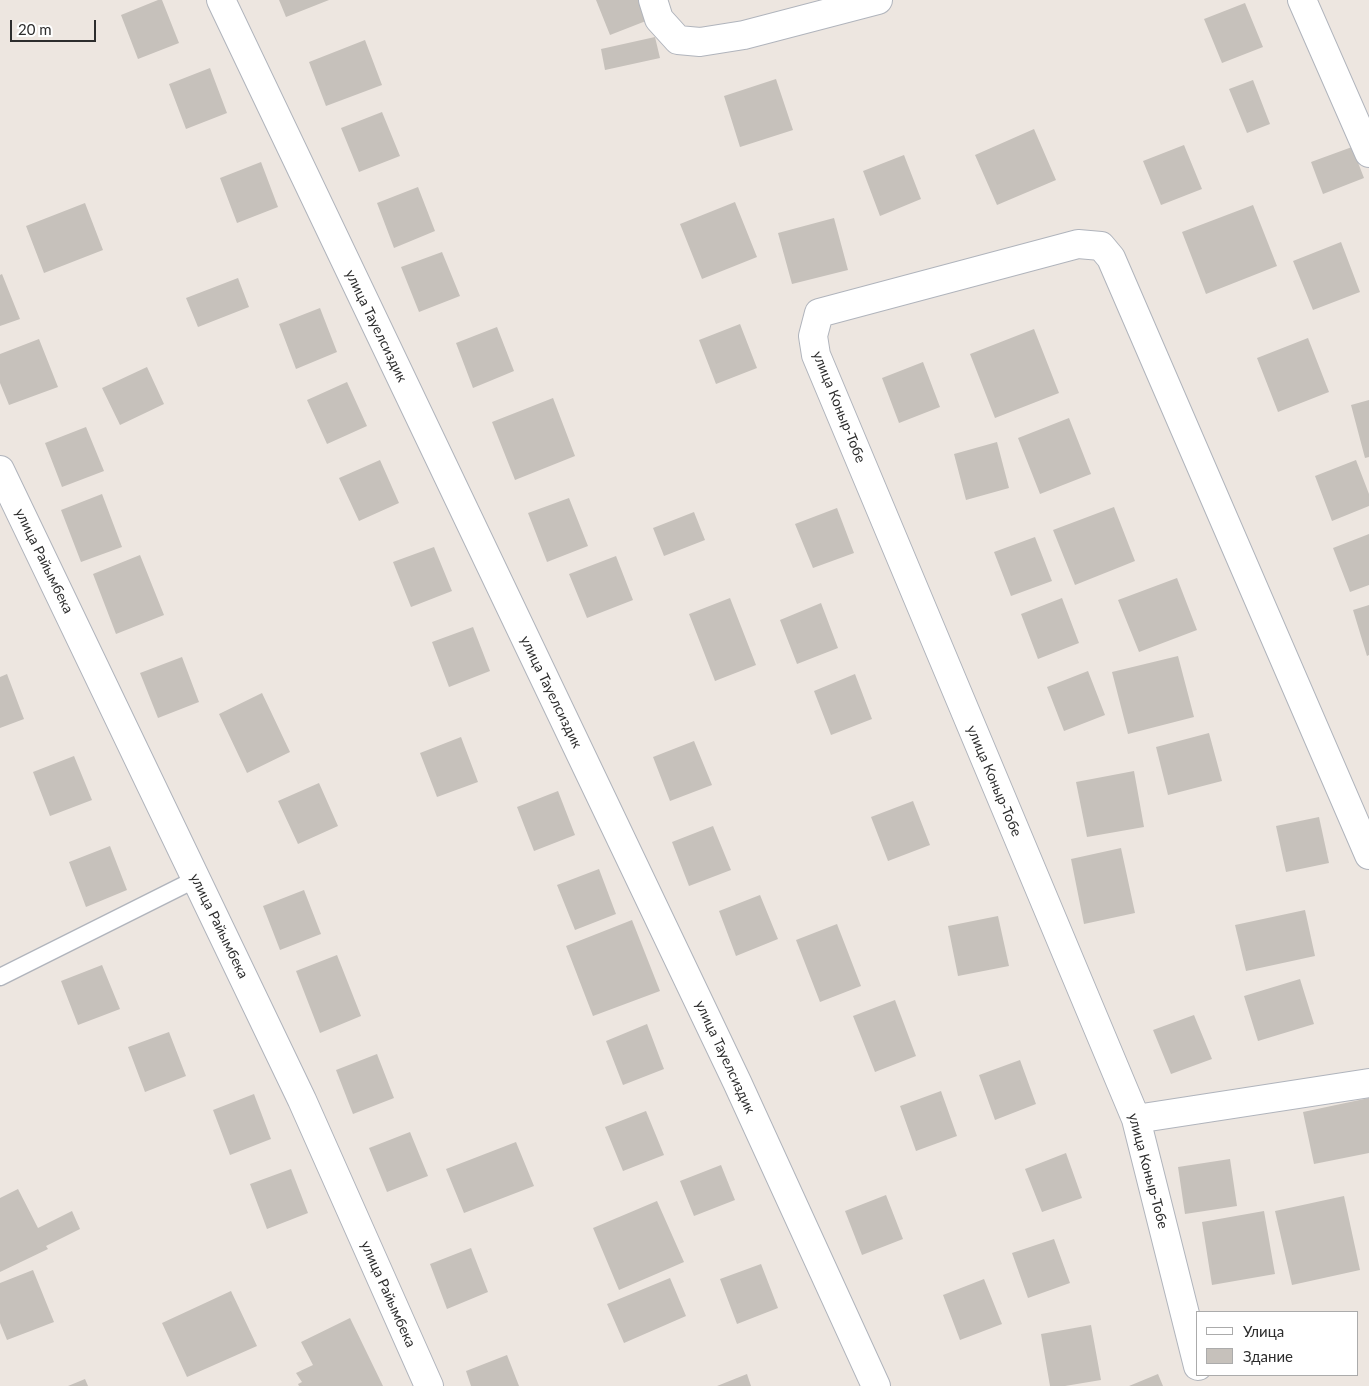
<!DOCTYPE html>
<meta charset="utf-8">
<style>
body{margin:0}
#map{position:relative;width:1369px;height:1386px;overflow:hidden;background:#ede6e0;font-family:Lato,sans-serif}
canvas{display:block}
.legend{position:absolute;left:1196px;top:1311px;width:162px;height:65px;box-sizing:border-box;background:#fff;border:1px solid #ababab;margin:0;padding:6px 9px;list-style:none;font-size:15px;color:#2d2d2d}
.legend li{display:flex;align-items:center;gap:10px;height:25px}
.legend b{width:25px;border:1px solid #ababab}
.scale{position:absolute;left:10px;top:20px;width:86px;height:22px;box-sizing:border-box;border:2px solid #2d2d2d;border-top:0;padding-left:6px;font-size:15px;line-height:18px;white-space:nowrap;color:#2d2d2d;-webkit-text-stroke:4px #fff;paint-order:stroke}
</style>
<div id="map">
<canvas width="1369" height="1386"></canvas>
<ul class="legend">
<li><b style="height:6px;background:#fff"></b>Улица</li>
<li><b style="height:14px;background:#c6c1bb"></b>Здание</li>
</ul>
<div class="scale">20 m</div>
</div>
<script>
const ctx = document.querySelector('canvas').getContext('2d');
ctx.lineJoin = 'round';
function paint(path, color) { ctx.fillStyle = color; ctx.fill(path, 'evenodd'); }
const shape = rows => new Path2D(rows.map(r => 'M' + r).join(''));
function strokePath(path, color, width, dash) { ctx.strokeStyle = color; ctx.lineWidth = width; ctx.lineCap = dash ? 'butt' : 'round'; ctx.setLineDash(dash || []); ctx.stroke(path); }
function drawText(font, color, halo, rows, align = 'center') {
  ctx.font = font + ' Lato,sans-serif'; ctx.lineWidth = 5; ctx.setLineDash([]); ctx.textBaseline = 'middle'; ctx.strokeStyle = halo; ctx.fillStyle = color; for (const [text, x, y, turn = 0] of rows) {
    ctx.save(); ctx.translate(x, y); ctx.rotate((+turn || 0) * Math.PI / 180); ctx.textAlign = isNaN(turn) ? turn : align; if (halo) ctx.strokeText(text, 0, 0); ctx.fillText(text, 0, 0); ctx.restore();
  }
}
paint(shape([
 [158,0,162,0,179,43,138,59,121,15],
 [279,0,329,0,286,17],
 [596,0,644,0,651,19,610,35],
 [1245,3,1263,47,1222,63,1204,19],
 [655,37,660,58,605,70,601,49],
 [365,40,382,85,326,106,309,62],
 [210,68,227,113,186,129,169,84],
 [776,79,793,130,740,147,724,96],
 [1253,80,1270,124,1247,133,1229,89],
 [382,112,400,156,359,172,341,128],
 [1034,129,1056,180,997,205,975,155],
 [1184,145,1202,189,1161,205,1143,161],
 [1352,147,1364,178,1323,194,1311,162],
 [904,155,921,199,880,216,863,171],
 [261,162,278,207,237,223,220,178],
 [418,187,435,231,394,248,377,203],
 [735,202,757,257,702,279,680,224],
 [85,203,103,250,44,273,26,226],
 [1253,205,1277,266,1206,294,1182,232],
 [834,218,848,270,792,284,778,233],
 [1341,242,1360,292,1313,310,1293,261],
 [442,252,460,296,419,312,401,267],
 [2,274,20,319,0,326,0,275],
 [238,278,249,307,198,327,186,298],
 [320,308,337,352,296,369,279,324],
 [740,324,757,368,716,384,699,340],
 [497,327,514,371,473,388,456,343],
 [1034,329,1059,393,995,418,970,354],
 [1308,338,1329,392,1278,412,1257,358],
 [39,339,58,387,9,405,0,383,0,354],
 [923,362,940,407,899,423,882,378],
 [147,367,164,404,120,425,102,388],
 [347,382,367,426,327,444,307,400],
 [553,398,575,456,515,480,492,422],
 [1369,400,1369,457,1365,458,1351,405],
 [1069,418,1091,474,1040,494,1018,438],
 [86,427,104,471,62,487,45,443],
 [997,442,1009,488,966,500,954,454],
 [380,460,399,503,359,521,339,478],
 [1356,460,1369,494,1369,506,1332,521,1315,476],
 [102,494,122,547,81,562,61,510],
 [569,498,588,546,547,562,528,513],
 [1114,507,1135,561,1075,585,1053,530],
 [837,508,854,553,813,568,795,524],
 [694,512,705,540,664,556,653,528],
 [1369,534,1369,585,1350,592,1333,548],
 [1035,537,1052,581,1011,596,994,552],
 [434,547,452,591,411,607,393,562],
 [140,555,164,615,116,634,93,574],
 [616,556,633,600,587,618,569,574],
 [1177,578,1197,630,1139,652,1118,600],
 [730,598,756,665,715,681,689,614],
 [1062,598,1079,643,1038,659,1021,614],
 [821,603,838,648,797,664,780,620],
 [1369,605,1369,655,1367,656,1353,610],
 [473,627,490,671,449,687,432,642],
 [1178,656,1194,717,1128,734,1112,672],
 [182,657,199,702,158,718,140,673],
 [1088,671,1105,715,1064,731,1047,687],
 [7,674,24,719,0,728,0,677],
 [855,674,872,719,831,735,814,691],
 [262,693,290,752,247,773,219,714],
 [1209,733,1222,781,1168,795,1156,747],
 [461,737,478,782,437,797,420,753],
 [694,741,712,785,670,801,653,757],
 [74,756,92,800,50,816,33,772],
 [1134,771,1144,827,1087,837,1076,782],
 [319,783,338,826,298,844,278,801],
 [558,791,575,835,534,851,517,807],
 [913,801,930,845,888,861,871,817],
 [1319,817,1329,863,1286,872,1276,826],
 [713,826,731,870,689,886,672,842],
 [110,846,127,890,86,907,69,862],
 [1121,848,1135,913,1084,924,1071,859],
 [599,869,616,914,575,930,557,885],
 [304,890,321,934,280,950,263,906],
 [760,895,778,939,736,956,719,911],
 [1305,910,1315,956,1246,971,1235,925],
 [998,916,1009,966,958,976,948,926],
 [632,920,660,991,593,1016,566,946],
 [837,924,861,986,820,1002,796,940],
 [337,955,361,1016,320,1033,296,971],
 [102,965,120,1009,78,1025,61,981],
 [1300,979,1314,1024,1258,1041,1244,996],
 [895,1000,916,1056,875,1072,853,1016],
 [1194,1015,1212,1059,1171,1074,1153,1030],
 [647,1024,664,1069,623,1085,606,1041],
 [169,1032,186,1076,145,1092,128,1047],
 [377,1054,394,1098,353,1114,336,1070],
 [1020,1060,1036,1104,995,1120,979,1075],
 [941,1091,957,1136,916,1151,900,1106],
 [254,1094,271,1139,230,1155,213,1110],
 [1369,1098,1369,1153,1314,1164,1303,1112],
 [646,1111,664,1155,623,1171,605,1127],
 [410,1132,428,1176,387,1192,369,1148],
 [516,1142,534,1186,464,1213,446,1169],
 [1066,1153,1082,1198,1042,1212,1025,1169],
 [1230,1159,1237,1206,1185,1214,1178,1167],
 [721,1165,735,1200,694,1216,680,1181],
 [291,1169,308,1213,267,1229,250,1184],
 [18,1189,38,1228,72,1211,80,1229,46,1246,48,1249,0,1272,0,1198],
 [886,1195,903,1239,862,1255,845,1211],
 [1344,1196,1360,1270,1292,1285,1275,1211],
 [657,1201,684,1262,619,1290,593,1228],
 [1264,1211,1275,1274,1212,1285,1202,1222],
 [1054,1239,1070,1283,1028,1298,1012,1253],
 [471,1248,488,1292,447,1309,430,1264],
 [761,1264,778,1308,737,1324,720,1279],
 [33,1270,54,1322,7,1340,0,1323,0,1283],
 [670,1278,686,1316,624,1343,607,1304],
 [984,1279,1002,1324,960,1340,943,1295],
 [231,1291,257,1346,187,1377,162,1323],
 [350,1318,383,1386,299,1386,298,1384,302,1382,296,1373,313,1365,301,1342],
 [1091,1325,1101,1380,1065,1386,1050,1386,1041,1334],
 [507,1355,519,1386,471,1386,466,1371],
 [747,1374,751,1386,717,1386],
 [1158,1374,1163,1386,1129,1386],
 [85,1379,88,1386,68,1386]
]), '#c6c1bb');
const lane = shape([
 [0,977,196,879]
]);
const street = shape([
 [653,0,659,19,678,40,700,42,744,35,878,0],
 [1302,0,1369,153],
 [0,470,302,1100,429,1386],
 [1136,1119,1369,1083],
 [1198,1366,1136,1119,816,355,813,336,819,313,1078,244,1101,246,1111,258,1369,855]
]);
const secondary = shape([
 [221,0,737,1082,876,1386]
]);
strokePath(lane, '#b0b4bc', 19);
strokePath(street, '#b0b4bc', 30);
strokePath(secondary, '#b0b4bc', 30);
strokePath(lane, '#fff', 16);
strokePath(street, '#fff', 28);
strokePath(secondary, '#fff', 28);
drawText('14px', '#2d2d2d', '#fff', [
 ["улица Тауелсиздик",376,326,64],
 ["улица Коныр-Тобе",839,407,68],
 ["улица Райымбека",44,561,64],
 ["улица Тауелсиздик",551,692,64],
 ["улица Коныр-Тобе",994,781,67],
 ["улица Райымбека",219,926,64],
 ["улица Тауелсиздик",725,1057,65],
 ["улица Коныр-Тобе",1148,1171,75],
 ["улица Райымбека",388,1294,66]
]);
</script>
